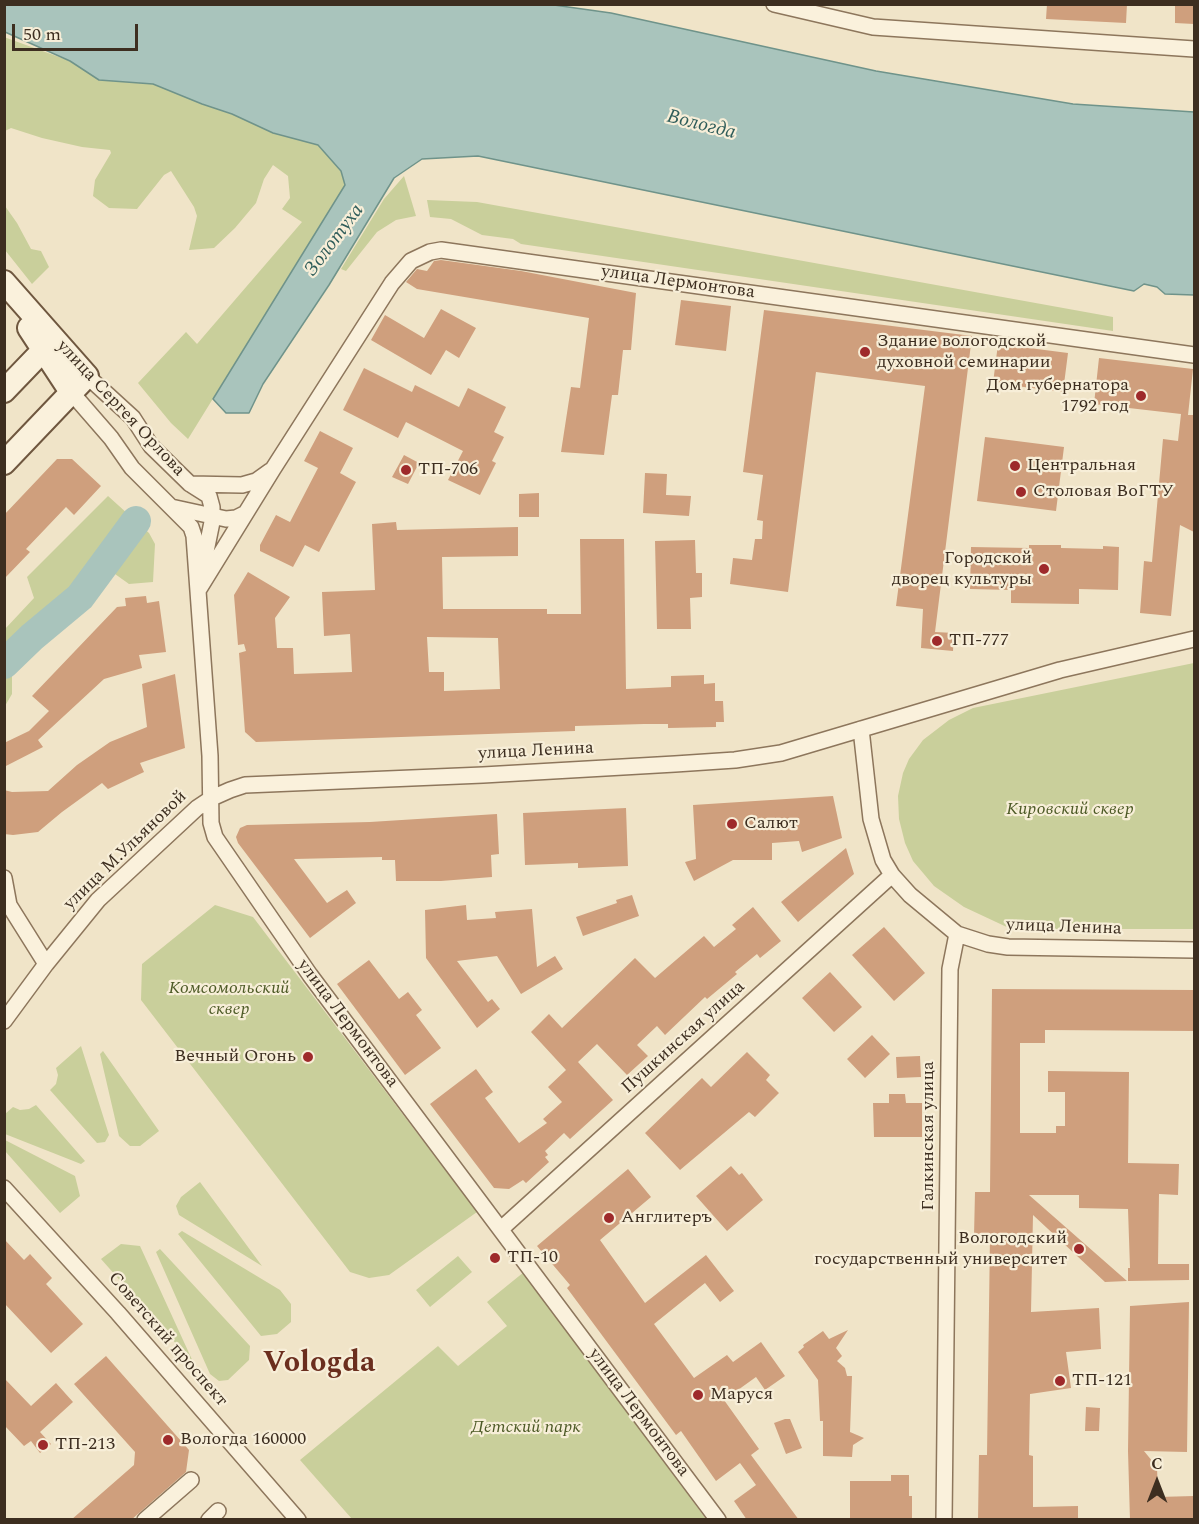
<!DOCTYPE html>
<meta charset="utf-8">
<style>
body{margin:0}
#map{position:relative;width:1199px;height:1524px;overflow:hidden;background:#f0e4c8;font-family:Spectral,serif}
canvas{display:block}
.frame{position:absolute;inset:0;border:6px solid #3d2e20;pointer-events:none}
.north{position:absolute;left:1127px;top:1452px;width:60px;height:60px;-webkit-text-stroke:4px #f7eed8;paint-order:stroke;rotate:0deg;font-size:16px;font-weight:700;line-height:24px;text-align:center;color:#3d2e20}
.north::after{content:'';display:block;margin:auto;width:21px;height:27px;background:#3d2e20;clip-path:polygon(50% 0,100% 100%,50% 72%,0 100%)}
.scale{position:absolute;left:12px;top:24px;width:126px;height:27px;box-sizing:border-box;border:3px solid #3d2e20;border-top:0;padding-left:8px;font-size:18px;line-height:21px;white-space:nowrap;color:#3d2e20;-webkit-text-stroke:4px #f7eed8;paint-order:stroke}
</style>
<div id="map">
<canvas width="1199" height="1524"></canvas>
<div class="frame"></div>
<div class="north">С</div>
<div class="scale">50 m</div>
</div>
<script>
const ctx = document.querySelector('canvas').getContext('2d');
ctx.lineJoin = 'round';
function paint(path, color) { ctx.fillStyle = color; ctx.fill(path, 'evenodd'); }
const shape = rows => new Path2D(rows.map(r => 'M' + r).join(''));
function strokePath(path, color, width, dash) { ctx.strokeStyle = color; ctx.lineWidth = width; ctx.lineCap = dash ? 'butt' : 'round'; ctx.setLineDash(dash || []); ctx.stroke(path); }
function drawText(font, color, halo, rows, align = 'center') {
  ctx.font = font + ' Spectral,serif'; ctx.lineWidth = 4.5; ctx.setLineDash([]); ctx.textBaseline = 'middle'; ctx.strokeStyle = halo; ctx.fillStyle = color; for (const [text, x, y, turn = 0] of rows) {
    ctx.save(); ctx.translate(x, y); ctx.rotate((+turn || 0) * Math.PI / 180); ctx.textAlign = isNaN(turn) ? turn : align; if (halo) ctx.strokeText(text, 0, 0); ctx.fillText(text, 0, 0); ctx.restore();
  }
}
paint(shape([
 [4,37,70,61,99,80,153,84,202,104,232,114,273,133,318,145,341,171,345,185,188,439,171,423,138,383,186,332,197,344,302,222,282,209,290,198,288,176,273,165,264,179,256,203,235,228,214,248,189,250,197,216,194,207,171,171,164,175,137,209,109,208,93,196,95,180,111,153,110,150,82,147,42,138,11,128,5,131],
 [404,176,416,216,396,220,377,232,346,271,341,269,384,199],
 [427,200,477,202,1113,317,1113,331,521,244,513,239,482,235,451,219,430,217],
 [5,206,17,223,31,249,41,251,49,267,32,284,5,250],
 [108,496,149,533,155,544,153,582,129,584,115,574,94,590,12,674,12,694,5,706,5,629,34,598,27,577],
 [1194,663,1194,929,1011,929,964,907,934,886,913,861,905,843,899,819,898,796,903,773,909,759,923,740,949,720,973,708],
 [215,905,253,917,477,1212,389,1275,369,1278,350,1272,141,1000,142,964],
 [81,1046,109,1135,105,1142,97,1143,50,1090,56,1084,58,1075,56,1068],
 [103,1051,159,1131,140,1146,130,1146,119,1136,100,1054],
 [36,1105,85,1161,81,1164,5,1134,5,1114,13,1107,20,1110,29,1109],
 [5,1140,75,1176,80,1196,60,1213,5,1151],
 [200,1182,262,1266,179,1215,176,1206,181,1197],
 [182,1231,280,1290,291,1304,291,1322,277,1334,261,1336,178,1234],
 [121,1244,140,1246,194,1364,101,1259],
 [160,1249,250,1346,249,1360,228,1380,219,1381,210,1374,156,1252],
 [458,1256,472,1272,430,1307,416,1290],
 [524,1272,706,1519,352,1519,300,1460,438,1346,458,1366,507,1326,487,1302]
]), '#c9cf9b');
const water = shape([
 [5,4,554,5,611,13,876,71,1073,104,1194,112,1194,295,1165,294,1157,287,1144,284,1134,291,478,156,422,159,394,178,329,285,263,384,249,413,226,413,213,399,345,185,341,171,318,145,273,133,232,114,202,104,153,84,99,80,70,61,5,32,5,4]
]);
paint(water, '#a9c4bc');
strokePath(water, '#6f938a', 1.5);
strokePath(shape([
 [4,664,32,637,80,597,136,521]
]), '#a9c4bc', 30);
paint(shape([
 [1047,4,1127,4,1126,23,1046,19],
 [1175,4,1194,4,1194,24,1175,23],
 [441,260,521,271,636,293,631,350,623,350,618,395,612,395,604,455,561,452,571,387,580,388,589,318,417,289,406,282,417,269,427,271,434,261],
 [681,300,731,306,726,351,675,345],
 [441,309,476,328,459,358,446,350,431,375,371,340,385,315,424,338],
 [764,310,972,336,935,632,954,633,953,651,921,648,923,609,896,606,925,386,816,372,788,592,730,584,733,558,752,560,755,539,762,539,763,521,757,520,763,475,743,472],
 [998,344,1068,353,1063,392,993,383],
 [1099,358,1193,369,1188,415,1194,415,1194,532,1180,525,1171,616,1140,613,1144,561,1152,562,1163,439,1178,441,1181,414,1094,404],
 [364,368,412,392,415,385,459,407,468,388,506,407,494,432,504,437,492,461,496,463,480,495,448,480,463,451,406,422,398,438,343,410],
 [320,431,353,448,340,473,356,482,319,552,305,545,293,567,260,551,260,545,276,515,290,522,318,468,304,461],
 [985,437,1064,447,1056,511,977,501],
 [404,455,419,463,408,484,392,477],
 [57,459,72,459,101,486,74,515,66,507,26,549,30,552,4,579,4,515],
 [645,473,667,474,666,495,691,496,689,516,643,513],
 [539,493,539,517,519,517,519,494],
 [396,522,397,530,518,527,518,556,442,557,443,609,547,609,547,614,581,614,580,539,624,539,626,689,671,687,671,676,704,675,704,684,715,683,715,701,723,701,724,722,716,722,716,727,668,728,668,724,644,724,575,726,575,731,256,742,245,732,239,653,246,651,244,644,238,645,234,595,248,572,290,597,275,618,277,648,293,648,294,674,352,672,350,634,324,636,322,592,375,590,372,524],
 [427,637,498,638,500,689,444,691,444,672,429,672],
 [695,540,696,573,702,573,702,597,690,598,691,629,657,629,655,541],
 [1029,545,1061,545,1061,548,1103,549,1103,546,1119,547,1118,590,1079,589,1079,604,1011,603,1011,590,970,589,971,547,1029,548],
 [146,596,147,603,159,601,166,652,139,655,142,668,104,679,38,740,43,747,4,767,4,743,29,731,49,711,32,696,117,607,126,606,125,598],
 [175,674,185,748,140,763,144,772,108,789,102,783,62,812,38,832,13,835,4,834,4,790,12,792,48,791,77,765,110,742,147,727,142,684],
 [833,796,842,838,802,852,799,841,772,843,772,860,733,860,694,881,685,862,696,859,693,805],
 [626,808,628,866,578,868,578,863,525,865,523,813],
 [497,814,499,854,491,855,492,877,441,881,396,881,395,860,382,860,382,857,294,859,327,903,347,890,356,903,310,938,238,843,236,837,240,828,247,825,370,822],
 [846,848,854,874,798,922,781,902],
 [632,895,639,916,583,936,576,917,617,903,616,900],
 [466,905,467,920,496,918,495,912,532,909,537,967,555,956,563,969,521,994,497,956,457,961,488,1002,492,999,500,1009,477,1028,426,958,425,910],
 [753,907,781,941,760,958,757,954,735,972,737,974,707,999,705,997,665,1035,657,1026,637,1045,648,1056,627,1075,597,1044,578,1062,613,1100,570,1139,564,1133,545,1151,548,1155,545,1157,549,1162,526,1183,523,1180,509,1189,494,1188,430,1104,476,1069,493,1092,485,1098,519,1143,547,1123,543,1119,562,1102,548,1087,566,1070,531,1032,549,1014,562,1028,635,958,655,978,704,936,714,947,736,929,732,925],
 [884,927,925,973,894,1001,852,955],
 [369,960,399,999,408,992,422,1010,416,1015,441,1048,405,1075,337,984],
 [830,972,862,1007,834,1032,802,998],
 [992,989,1194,990,1194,1031,1045,1030,1045,1043,1020,1043,1020,1133,1056,1133,1056,1126,1065,1126,1065,1092,1048,1092,1048,1071,1129,1072,1128,1163,1179,1164,1178,1195,1159,1194,1158,1264,1189,1264,1189,1280,1128,1281,1128,1268,1130,1268,1128,1209,1079,1208,1079,1195,1029,1195,1127,1281,1105,1282,1033,1215,1031,1312,1099,1308,1101,1349,1066,1352,1071,1388,1030,1394,1029,1455,1033,1456,1033,1507,1078,1506,1078,1520,978,1520,979,1455,987,1455,990,1236,974,1236,975,1192,990,1192],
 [872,1035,890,1054,865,1078,847,1059],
 [747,1052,770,1075,766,1080,779,1093,755,1117,749,1112,680,1170,645,1133,702,1078,711,1087],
 [920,1056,921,1077,897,1078,896,1057],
 [889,1094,905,1094,906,1103,922,1103,922,1137,874,1137,873,1103,889,1103],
 [731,1166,739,1175,742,1173,763,1200,727,1231,696,1196],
 [628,1169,651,1197,600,1240,645,1303,706,1255,734,1291,720,1302,705,1283,654,1324,694,1378,727,1355,733,1362,761,1342,785,1376,765,1390,756,1377,724,1400,759,1449,751,1455,799,1520,747,1520,734,1501,756,1485,740,1463,716,1481,681,1431,676,1435,567,1288,570,1285,537,1246],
 [4,1239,24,1260,30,1254,52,1278,46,1284,83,1324,51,1353,4,1303],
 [1189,1302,1187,1452,1144,1451,1157,1467,1158,1497,1194,1496,1194,1520,1130,1520,1128,1451,1130,1306],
 [848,1330,836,1348,842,1356,837,1361,845,1368,847,1376,852,1376,850,1432,864,1438,853,1445,852,1457,823,1456,823,1421,820,1421,818,1380,798,1352,804,1347,803,1345,823,1331,829,1339],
 [106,1356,189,1450,186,1472,131,1520,71,1520,134,1465,135,1452,74,1384],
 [4,1378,31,1406,56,1383,73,1402,40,1432,51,1444,40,1453,31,1441,24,1446,4,1425],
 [1086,1407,1100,1408,1099,1431,1085,1431],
 [785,1419,790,1419,802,1448,786,1454,774,1423],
 [891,1475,909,1475,909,1496,912,1496,912,1520,850,1520,850,1481,891,1481]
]), '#cf9f7d');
const street = shape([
 [774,4,873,27,1194,49],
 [87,376,133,418,151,446,190,484,209,496,212,507,212,522,202,571],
 [71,392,111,438,132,468,191,527,194,536,210,756,211,823,215,837,310,975,718,1520],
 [190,484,242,485,256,481,270,471],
 [171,507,226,519,236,518,246,513],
 [199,589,273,469,392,283,411,261,430,252,441,250,1194,355],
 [861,729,871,819,883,860,892,875,910,895,957,934,988,944,1008,947,1194,950],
 [4,878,9,905,46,964],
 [4,1021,46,964,98,900,197,808,212,798,230,790,245,785,483,775,675,764,735,760,781,753,1060,670,1194,639],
 [4,1188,118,1313,298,1520],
 [501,1229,892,875],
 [145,1520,191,1480],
 [209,1520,218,1511],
 [944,1520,950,969,957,934]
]);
const secondary = shape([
 [4,282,87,376,4,463],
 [29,328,71,392],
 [4,391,53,340]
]);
strokePath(street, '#8d765c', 18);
strokePath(secondary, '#6f573f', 26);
strokePath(street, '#faf1dc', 15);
strokePath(secondary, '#faf1dc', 22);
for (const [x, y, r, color] of [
 [865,352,6,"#9e2a2b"],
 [1141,396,6,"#9e2a2b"],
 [1015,466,6,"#9e2a2b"],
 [406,470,6,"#9e2a2b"],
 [1021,492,6,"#9e2a2b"],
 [1044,569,6,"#9e2a2b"],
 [937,641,6,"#9e2a2b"],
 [732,824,6,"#9e2a2b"],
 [308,1057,6,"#9e2a2b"],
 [609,1218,6,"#9e2a2b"],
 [1079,1249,6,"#9e2a2b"],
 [495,1258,6,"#9e2a2b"],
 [1060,1381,6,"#9e2a2b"],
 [698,1395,6,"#9e2a2b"],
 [168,1440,6,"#9e2a2b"],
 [43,1445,6,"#9e2a2b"]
]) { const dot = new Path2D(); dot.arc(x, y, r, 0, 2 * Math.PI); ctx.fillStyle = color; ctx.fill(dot); strokePath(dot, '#f7eed8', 2); }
drawText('18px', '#3d2e20', '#f7eed8', [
 ["улица Лермонтова",678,283,8],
 ["улица Сергея Орлова",120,409,47],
 ["улица Ленина",536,752,-3],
 ["улица М.Ульяновой",126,851,-44],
 ["улица Ленина",1064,928,2],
 ["улица Лермонтова",347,1024,53],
 ["Пушкинская улица",684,1038,-42],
 ["Галкинская улица",929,1136,-90],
 ["Советский проспект",167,1340,49],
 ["улица Лермонтова",638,1413,53]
]);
drawText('18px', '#3d2e20', '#f7eed8', [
 ["Здание вологодской",877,342],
 ["духовной семинарии",877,363],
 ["Дом губернатора",1129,386,"right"],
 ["1792 год",1129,407,"right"],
 ["Центральная",1027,466],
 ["ТП-706",418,470],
 ["Столовая ВоГТУ",1033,492],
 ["Городской",1032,559,"right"],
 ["дворец культуры",1032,580,"right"],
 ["ТП-777",949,641],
 ["Салют",744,824],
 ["Вечный Огонь",296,1057,"right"],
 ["Англитеръ",621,1218],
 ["Вологодский",1067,1239,"right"],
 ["государственный университет",1067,1260,"right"],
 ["ТП-10",507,1258],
 ["ТП-121",1072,1381],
 ["Маруся",710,1395],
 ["Вологда 160000",180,1440],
 ["ТП-213",55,1445]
], 'left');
drawText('italic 18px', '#4d5a26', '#f7eed8', [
 ["Кировский сквер",1070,810],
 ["Комсомольский",229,989],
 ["сквер",229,1010],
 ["Детский парк",526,1428]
]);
drawText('italic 20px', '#2f5d5a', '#f7eed8', [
 ["Вологда",701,126,14],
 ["Золотуха",335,241,-53]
]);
drawText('bold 30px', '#6b2e1e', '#f7eed8', [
 ["Vologda",319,1365]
]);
</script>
